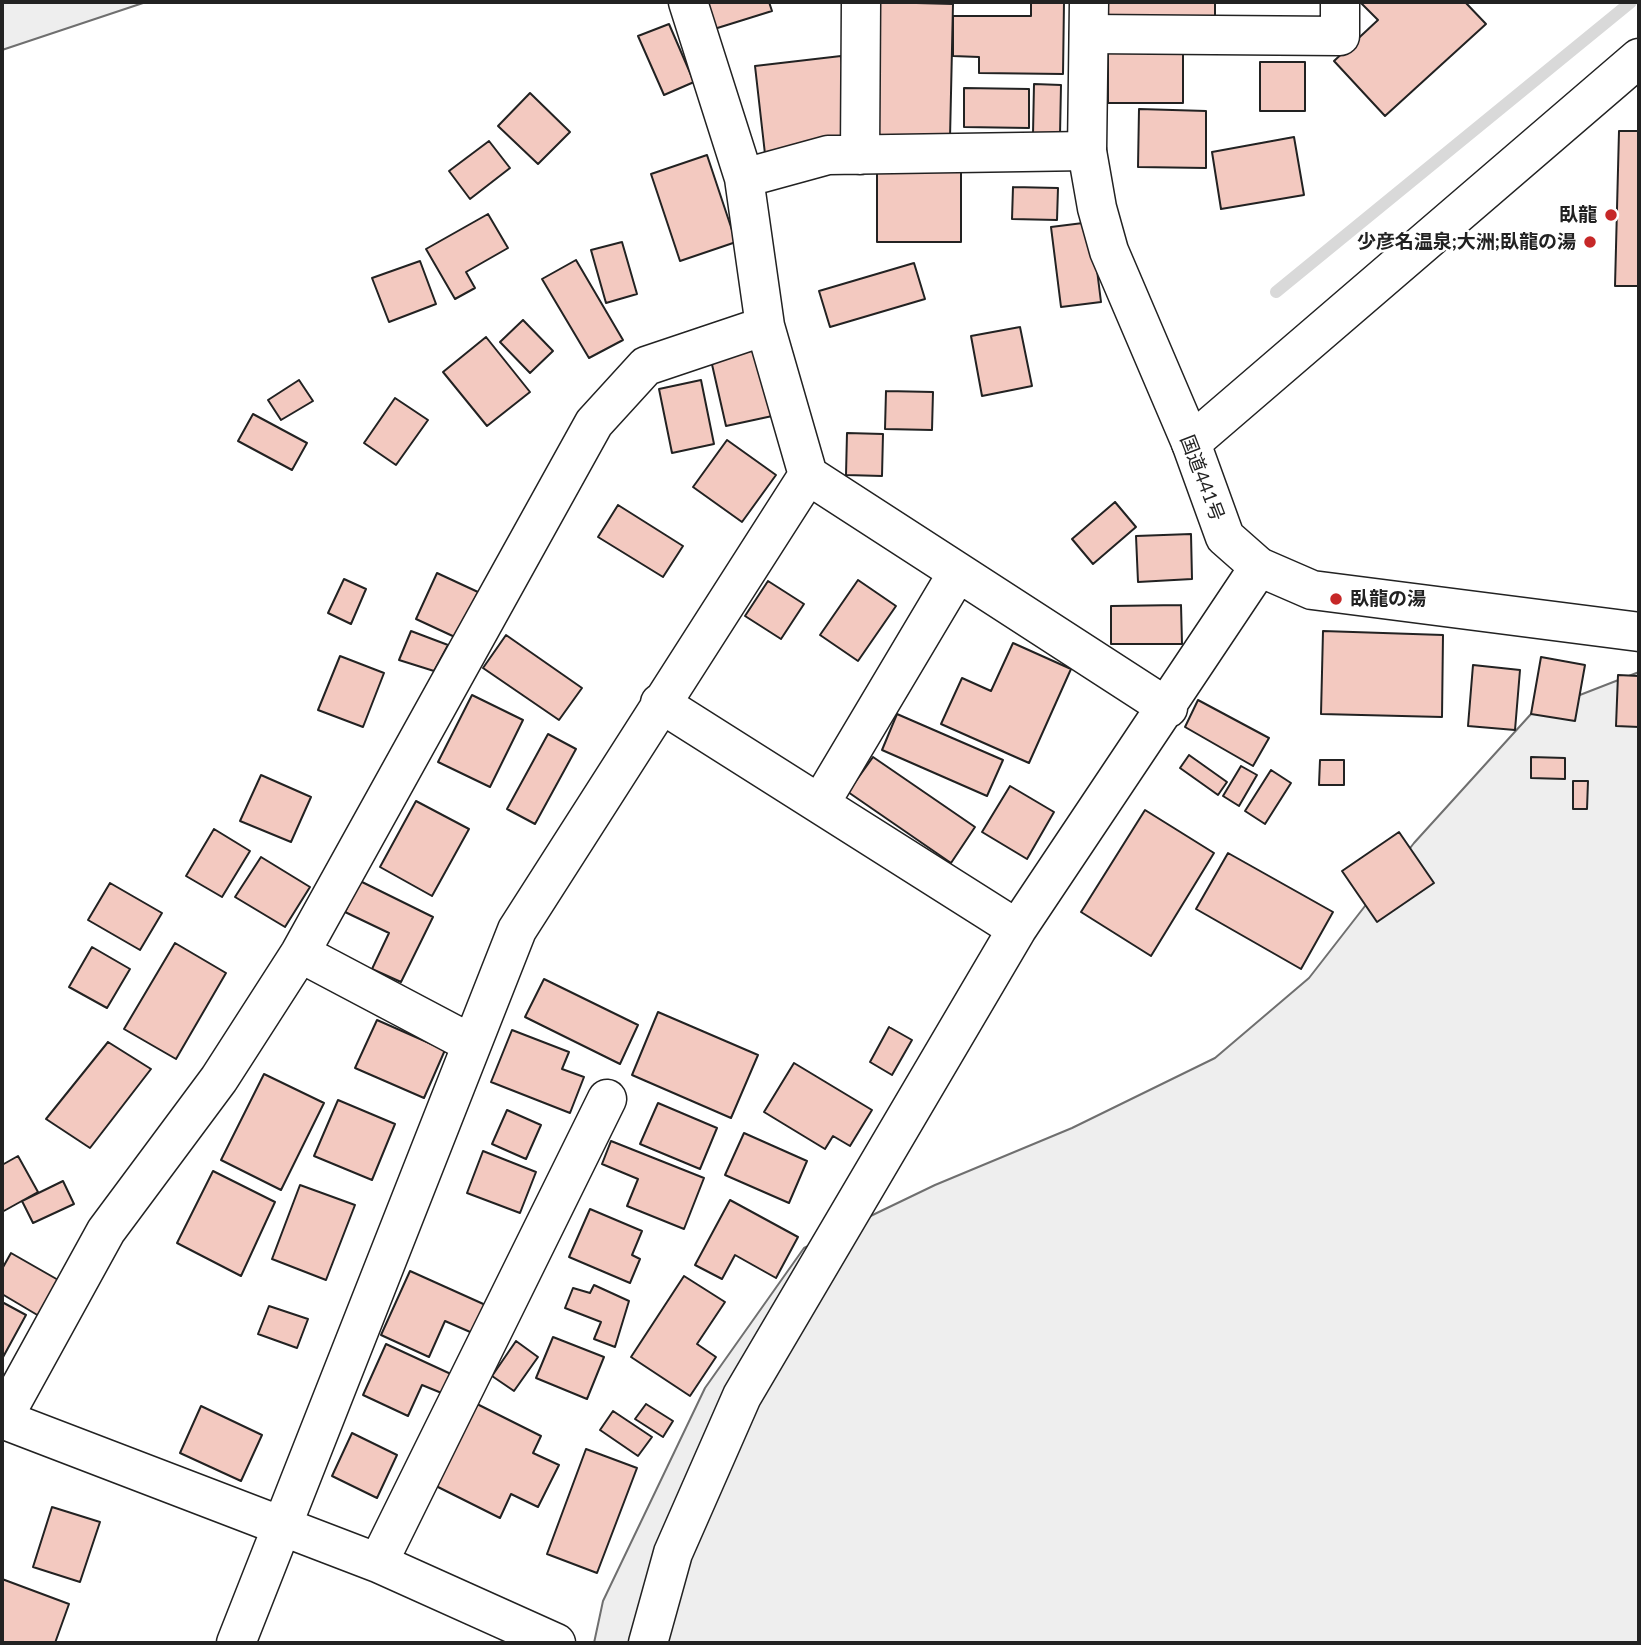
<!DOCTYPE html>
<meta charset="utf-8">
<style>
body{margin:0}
#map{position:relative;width:1641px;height:1645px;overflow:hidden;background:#fff;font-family:Lato,sans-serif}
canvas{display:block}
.frame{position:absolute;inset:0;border:4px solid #222;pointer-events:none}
</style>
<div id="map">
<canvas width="1641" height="1645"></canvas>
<div class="frame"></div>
</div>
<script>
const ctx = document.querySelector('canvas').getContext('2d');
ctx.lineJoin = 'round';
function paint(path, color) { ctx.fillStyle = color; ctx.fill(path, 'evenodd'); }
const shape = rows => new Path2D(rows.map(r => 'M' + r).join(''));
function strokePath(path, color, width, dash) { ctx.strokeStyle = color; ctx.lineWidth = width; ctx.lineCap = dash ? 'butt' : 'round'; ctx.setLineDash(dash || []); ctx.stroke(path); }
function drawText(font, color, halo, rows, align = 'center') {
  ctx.font = font + ' Lato,"Noto Sans JP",sans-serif'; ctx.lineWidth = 5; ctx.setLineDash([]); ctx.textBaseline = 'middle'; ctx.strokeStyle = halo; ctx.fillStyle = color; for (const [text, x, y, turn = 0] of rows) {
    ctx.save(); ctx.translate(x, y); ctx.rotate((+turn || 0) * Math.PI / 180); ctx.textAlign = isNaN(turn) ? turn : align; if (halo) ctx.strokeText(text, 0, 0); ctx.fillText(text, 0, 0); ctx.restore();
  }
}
const green = shape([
 [2,2,146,2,2,50,2,2],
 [1639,672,1639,1643,594,1643,603,1601,705,1388,804,1248,935,1185,1072,1128,1215,1058,1309,978,1414,843,1531,714,1639,672]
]);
paint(green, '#eee');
strokePath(green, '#6f6f6f', 2);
strokePath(shape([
 [1276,292,1631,2]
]), '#d9d9d9', 12);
const building = shape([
 [702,2,769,2,772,11,711,30,702,2],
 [880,2,953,4,950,138,877,137,880,2],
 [1031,2,1064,2,1063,74,979,73,979,57,953,56,953,16,1031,16,1031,2],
 [1108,2,1215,2,1215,21,1108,21,1108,2],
 [1360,2,1465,2,1486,24,1385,116,1334,61,1378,20,1360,2],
 [669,24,694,82,664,95,638,36,669,24],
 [1108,52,1183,53,1183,103,1108,103,1108,52],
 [841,56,851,144,765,154,755,66,841,56],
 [1260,62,1305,62,1305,111,1260,111,1260,62],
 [1034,84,1061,85,1060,135,1033,134,1034,84],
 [964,88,1029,89,1029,128,964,127,964,88],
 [530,93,570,132,538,164,498,126,530,93],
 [1139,109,1206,111,1206,168,1138,167,1139,109],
 [1619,131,1639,131,1639,286,1615,286,1619,131],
 [1294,137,1304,195,1221,209,1212,152,1294,137],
 [489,141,510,168,470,199,449,171,489,141],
 [707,155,736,242,680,261,651,174,707,155],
 [877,172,961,172,961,242,877,242,877,172],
 [1013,187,1058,188,1057,220,1012,219,1013,187],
 [488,214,508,248,466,272,475,288,455,299,426,249,488,214],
 [1091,222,1101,302,1061,307,1051,227,1091,222],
 [622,242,637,294,606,303,591,250,622,242],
 [576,260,623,340,589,358,542,279,576,260],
 [420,261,436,304,389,322,372,278,420,261],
 [914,263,925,299,830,327,819,291,914,263],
 [523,320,553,351,530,373,500,342,523,320],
 [1020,327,1032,386,982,396,971,336,1020,327],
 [486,337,530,392,487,426,443,372,486,337],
 [763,348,777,415,726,426,711,360,763,348],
 [299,380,313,401,281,420,268,400,299,380],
 [701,380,714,444,672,453,659,389,701,380],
 [886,391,933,392,932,430,885,429,886,391],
 [395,398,428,420,396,465,364,443,395,398],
 [253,414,307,443,292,470,238,441,253,414],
 [847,433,883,434,882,476,846,475,847,433],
 [727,440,776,475,742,522,693,487,727,440],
 [1115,502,1136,527,1093,564,1072,539,1115,502],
 [618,505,683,546,663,577,598,537,618,505],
 [1191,534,1192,579,1138,582,1136,536,1191,534],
 [437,573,478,592,457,638,416,619,437,573],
 [344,579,366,589,351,624,328,613,344,579],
 [858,580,896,606,858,661,820,635,858,580],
 [768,581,804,604,781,639,745,616,768,581],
 [1181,605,1182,644,1111,644,1111,606,1181,605],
 [411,631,448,645,434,671,399,660,411,631],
 [1323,631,1443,635,1442,717,1321,714,1323,631],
 [506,635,582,688,559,720,483,668,506,635],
 [1013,643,1071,669,1029,763,941,724,962,678,991,691,1013,643],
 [340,656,384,673,363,727,318,710,340,656],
 [1541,657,1585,665,1575,721,1531,714,1541,657],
 [1473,665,1520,670,1515,730,1468,726,1473,665],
 [1618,675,1639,676,1639,727,1616,726,1618,675],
 [472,695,523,720,490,787,438,762,472,695],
 [1198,700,1269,738,1253,766,1185,727,1198,700],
 [897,714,1003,760,987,796,882,750,897,714],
 [548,734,576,749,535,824,507,809,548,734],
 [1189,755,1227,782,1218,795,1180,768,1189,755],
 [873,757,975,827,951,863,848,792,873,757],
 [1531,757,1565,758,1565,779,1531,778,1531,757],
 [1320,760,1344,760,1344,785,1319,785,1320,760],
 [1241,766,1257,775,1239,806,1223,796,1241,766],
 [1271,770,1291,783,1265,824,1245,811,1271,770],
 [261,775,311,797,291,842,240,821,261,775],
 [1573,781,1588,781,1587,809,1573,809,1573,781],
 [1010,786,1054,812,1027,859,982,832,1010,786],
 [416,801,469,829,432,896,380,867,416,801],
 [1145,810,1214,853,1151,956,1081,912,1145,810],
 [214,829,250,851,222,897,186,876,214,829],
 [1399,832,1434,883,1377,922,1342,871,1399,832],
 [1228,853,1333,912,1301,969,1196,909,1228,853],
 [261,857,310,887,285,927,235,897,261,857],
 [360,881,433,917,401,982,372,969,389,933,345,912,360,881],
 [110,883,162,913,140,950,88,920,110,883],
 [175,943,226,973,176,1059,124,1029,175,943],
 [92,947,130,969,107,1008,69,987,92,947],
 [544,979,638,1025,620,1064,525,1017,544,979],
 [658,1012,758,1055,731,1118,632,1075,658,1012],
 [377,1020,445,1050,424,1098,355,1068,377,1020],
 [889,1027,912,1040,892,1075,870,1062,889,1027],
 [512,1030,569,1052,562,1069,584,1077,570,1113,491,1082,512,1030],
 [108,1042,151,1069,90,1148,46,1119,108,1042],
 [794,1063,872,1110,850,1146,833,1136,825,1149,764,1112,794,1063],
 [264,1074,324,1103,281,1190,221,1160,264,1074],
 [338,1100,395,1124,372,1180,314,1156,338,1100],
 [658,1103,717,1128,700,1169,640,1144,658,1103],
 [507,1110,541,1125,526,1159,492,1144,507,1110],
 [744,1133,807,1161,789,1203,725,1175,744,1133],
 [611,1141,704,1178,684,1229,627,1206,638,1179,602,1164,611,1141],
 [483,1151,536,1172,520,1213,467,1193,483,1151],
 [18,1156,38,1192,2,1212,2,1165,18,1156],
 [213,1171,275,1202,241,1276,177,1243,213,1171],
 [63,1181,74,1204,33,1223,22,1201,63,1181],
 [300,1185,355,1205,326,1280,272,1259,300,1185],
 [730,1200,798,1237,776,1278,735,1255,722,1279,695,1265,730,1200],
 [590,1209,642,1231,632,1255,640,1259,630,1283,569,1257,590,1209],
 [11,1253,60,1281,39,1316,2,1294,2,1269,11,1253],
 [410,1271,490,1307,477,1335,445,1321,429,1357,381,1335,410,1271],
 [684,1276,725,1302,697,1344,716,1357,690,1396,631,1357,684,1276],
 [594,1285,629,1301,615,1347,594,1339,601,1322,565,1308,573,1288,590,1293,594,1285],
 [2,1302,26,1315,2,1359,2,1302],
 [269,1306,308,1319,297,1348,258,1334,269,1306],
 [553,1337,604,1357,587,1399,536,1378,553,1337],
 [516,1341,538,1357,514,1391,492,1376,516,1341],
 [386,1344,453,1375,444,1394,422,1385,408,1416,363,1395,386,1344],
 [477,1404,541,1436,533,1453,559,1465,538,1507,511,1494,500,1518,436,1486,477,1404],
 [646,1404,673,1421,663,1437,635,1419,646,1404],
 [201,1406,262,1435,241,1481,180,1453,201,1406],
 [613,1411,652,1437,638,1456,600,1430,613,1411],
 [352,1433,397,1455,377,1498,332,1476,352,1433],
 [586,1449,637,1468,597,1573,547,1554,586,1449],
 [52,1507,100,1522,80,1582,33,1567,52,1507],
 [2,1579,69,1604,55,1643,2,1643,2,1579]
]);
paint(building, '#f3c9c0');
strokePath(building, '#222', 2);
const minor = shape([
 [688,2,744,178],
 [1089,34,1340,36,1340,2],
 [1087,151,828,155,744,178,765,326,808,475,1168,708],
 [860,155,861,2],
 [1191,443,1639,58],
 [660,703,1017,929],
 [821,802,958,572],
 [300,953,472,1044],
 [2,1419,378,1563,556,1643],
 [2,1420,106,1231,219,1079,300,953,594,423,646,366,765,326],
 [378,1563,607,1099],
 [236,1643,517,930,808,475],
 [648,1643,673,1553,742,1396,1017,929,1259,567]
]);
const trunk = shape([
 [1089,2,1087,151,1097,208,1109,251,1191,443,1225,537,1259,567,1312,590,1639,632]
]);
strokePath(minor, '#222', 41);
strokePath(trunk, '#222', 41);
strokePath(minor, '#fff', 38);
strokePath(trunk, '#fff', 38);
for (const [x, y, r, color] of [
 [1611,215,7,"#c62828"],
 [1590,242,7,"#c62828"],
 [1336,599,7,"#c62828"]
]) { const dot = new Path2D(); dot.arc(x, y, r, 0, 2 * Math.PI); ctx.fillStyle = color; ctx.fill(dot); strokePath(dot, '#fff', 2.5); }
drawText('bold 19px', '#222', '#fff', [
 ["臥龍",1597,215],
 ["少彦名温泉;大洲;臥龍の湯",1576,242],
 ["臥龍の湯",1350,599,"left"]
], 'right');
drawText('19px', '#222', '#fff', [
 ["国道441号",1202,478,69]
]);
</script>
